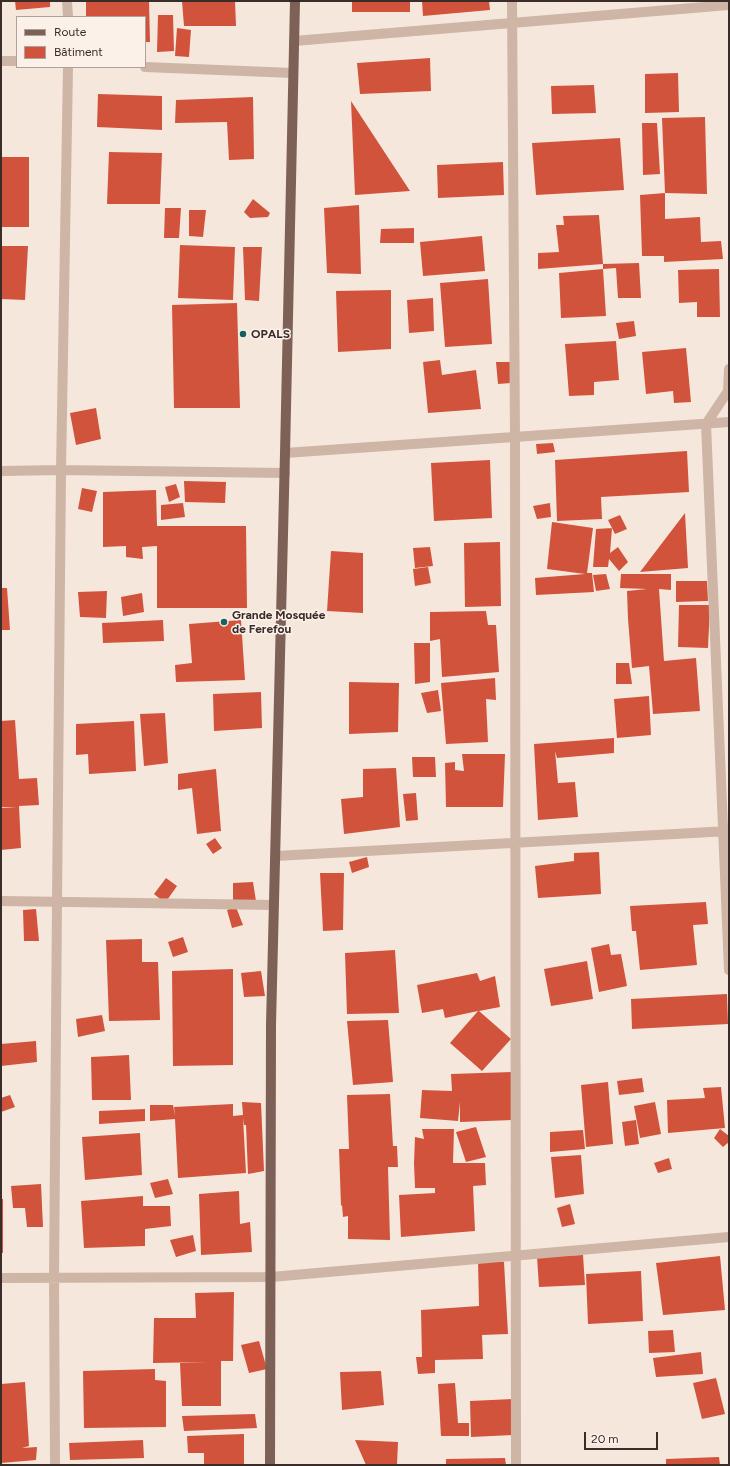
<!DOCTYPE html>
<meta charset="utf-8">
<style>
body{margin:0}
#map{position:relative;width:730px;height:1466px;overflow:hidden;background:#f5e7dc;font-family:Figtree,sans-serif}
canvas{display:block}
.frame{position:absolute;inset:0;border:2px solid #3a2c28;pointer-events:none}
.legend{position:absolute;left:16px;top:16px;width:130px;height:52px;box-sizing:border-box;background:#fcf1e9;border:1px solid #aea29c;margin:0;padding:5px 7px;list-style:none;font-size:12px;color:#3a2c28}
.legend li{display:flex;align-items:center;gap:8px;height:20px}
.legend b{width:20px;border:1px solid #aea29c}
.scale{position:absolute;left:584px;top:1432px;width:74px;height:18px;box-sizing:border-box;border:2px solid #3a2c28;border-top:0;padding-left:5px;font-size:12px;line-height:14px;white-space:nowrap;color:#3a2c28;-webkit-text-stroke:3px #fcf1e9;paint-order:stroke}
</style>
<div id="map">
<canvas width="730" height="1466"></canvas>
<div class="frame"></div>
<ul class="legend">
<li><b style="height:5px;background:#7d6157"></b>Route</li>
<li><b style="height:11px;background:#d2533c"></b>Bâtiment</li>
</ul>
<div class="scale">20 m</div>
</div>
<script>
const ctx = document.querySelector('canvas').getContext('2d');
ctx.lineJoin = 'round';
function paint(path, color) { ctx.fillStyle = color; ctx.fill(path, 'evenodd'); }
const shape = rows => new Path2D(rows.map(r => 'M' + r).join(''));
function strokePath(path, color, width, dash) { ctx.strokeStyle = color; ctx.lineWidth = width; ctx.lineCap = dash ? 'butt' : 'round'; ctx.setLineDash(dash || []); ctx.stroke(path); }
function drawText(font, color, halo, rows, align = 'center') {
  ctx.font = font + ' Figtree,sans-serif'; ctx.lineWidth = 3; ctx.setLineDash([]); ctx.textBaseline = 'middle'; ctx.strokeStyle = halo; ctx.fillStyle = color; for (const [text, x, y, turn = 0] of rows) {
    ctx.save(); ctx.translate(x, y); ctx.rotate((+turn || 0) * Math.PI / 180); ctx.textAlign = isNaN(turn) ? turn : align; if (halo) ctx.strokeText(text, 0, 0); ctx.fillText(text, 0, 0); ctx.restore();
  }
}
paint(shape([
 [15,1,50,1,50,7,16,10],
 [86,1,149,1,150,42,145,42,145,17,86,17],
 [182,1,235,1,236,26,184,26],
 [352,1,410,1,410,12,352,12],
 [422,1,489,1,490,10,423,16],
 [158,15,173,15,174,51,157,52],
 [177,28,191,30,189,57,175,56],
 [430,58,431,91,360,94,357,63],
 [678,73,679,112,645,113,645,74],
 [594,85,596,113,552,114,551,86],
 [98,94,162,96,162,130,97,127],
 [253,97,254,159,229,160,227,122,175,123,176,100],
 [351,101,410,191,355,195],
 [705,117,707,194,665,193,662,118],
 [642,123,657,123,660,174,643,175],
 [620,138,624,190,536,195,532,143],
 [109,152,162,153,160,204,107,204],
 [1,157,29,157,29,227,1,227],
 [503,162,504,195,438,198,437,165],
 [665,193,665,219,700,217,701,242,721,241,723,259,664,262,664,256,642,256,640,195],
 [253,199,270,213,268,217,250,218,244,212],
 [359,205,361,274,327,273,324,208],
 [165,208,181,208,179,238,164,238],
 [189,210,206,210,203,237,189,236],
 [599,215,603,264,639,263,641,298,618,298,616,268,603,269,603,264,538,269,538,253,559,252,556,225,564,225,563,216],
 [414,228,414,243,380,243,381,229],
 [482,236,485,271,423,276,420,242],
 [180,245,235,247,233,300,178,298],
 [1,246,28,246,25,300,1,299],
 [243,247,262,247,259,301,245,300],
 [603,269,606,316,561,318,559,273],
 [719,269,720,317,697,317,697,302,679,303,678,270],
 [488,279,492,344,445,347,440,283],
 [391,290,391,349,338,352,336,291],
 [433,298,434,331,409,333,407,300],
 [237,303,240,408,174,408,172,305],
 [634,321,636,336,619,339,616,323],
 [616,341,619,380,594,382,594,395,569,396,565,344],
 [686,348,691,402,674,403,673,391,646,394,642,352],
 [440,360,442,375,476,370,481,409,428,413,423,362],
 [496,362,512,362,511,383,498,384],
 [96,408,101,439,76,445,70,413],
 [553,443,555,452,537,454,536,444],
 [687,451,689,492,601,497,602,519,557,521,555,460],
 [490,460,492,518,434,521,431,463],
 [184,481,226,482,225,503,185,502],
 [176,484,180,497,169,502,165,487],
 [82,488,97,491,92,512,78,509],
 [156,490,157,526,246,526,247,608,157,608,157,546,142,547,143,559,126,557,126,546,103,547,103,492],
 [183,503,185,517,161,520,161,505],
 [550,503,551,517,537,519,533,506],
 [685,513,688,568,640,572],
 [620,515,627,529,615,534,608,520],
 [552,522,593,528,587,573,592,573,594,592,536,595,535,578,585,574,547,569],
 [612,528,610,553,618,547,628,562,619,571,609,559,608,567,593,567,596,529],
 [500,542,501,606,465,607,464,543],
 [430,547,433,566,415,568,413,548],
 [331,551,363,553,363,613,327,611],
 [428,567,431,583,415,586,413,569],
 [606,574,610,589,596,591,593,575],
 [621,574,671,574,671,590,659,589,664,661,696,658,700,711,653,714,649,666,632,668,628,619,627,591,647,589,620,588],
 [676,581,707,581,708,601,676,602],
 [1,588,7,588,10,630,1,630],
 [107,591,106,618,80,617,78,592],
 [142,593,144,612,123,616,121,597],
 [679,605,710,605,708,648,678,647],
 [486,611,488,625,496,625,499,672,442,677,440,639,430,641,430,612],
 [163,620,164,641,103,643,102,623],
 [241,620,245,680,176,682,175,665,192,663,189,624],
 [414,643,430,643,430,682,415,684],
 [616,663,629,663,632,684,616,684],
 [495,678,496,700,486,699,488,742,446,744,441,683],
 [349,682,399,683,398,732,349,734],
 [438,690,441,711,427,713,421,693],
 [261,692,262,728,214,731,213,694],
 [649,696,651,735,617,738,614,699],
 [165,713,168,763,144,766,140,714],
 [15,720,19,779,37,778,39,805,19,806,21,848,1,850,1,808,17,807,1,807,1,721],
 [134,721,136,771,89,774,88,754,76,755,76,724],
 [614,738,614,753,557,758,555,751,558,783,575,782,578,817,538,820,534,744],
 [462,754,505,754,503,807,446,807,445,763,455,762,455,770,464,771],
 [412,757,435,757,436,777,413,777],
 [396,768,400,827,344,834,341,799,363,797,363,769],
 [216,769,221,831,197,834,192,788,178,790,178,774],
 [416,793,418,820,406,821,403,794],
 [215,838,222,848,213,854,206,844],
 [599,852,601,894,538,898,535,866,574,861,574,853],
 [367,857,369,867,352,873,349,862],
 [320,873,344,873,343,930,323,931],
 [166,878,177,886,165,903,154,894],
 [253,882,256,901,233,903,233,883],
 [706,902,708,924,693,925,697,965,640,970,636,931,632,931,630,906],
 [236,907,243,925,232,928,227,910],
 [36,909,39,941,24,941,23,910],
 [183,937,188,952,173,957,168,942],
 [142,939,142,962,158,962,160,1020,109,1021,106,940],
 [609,944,611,955,621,954,627,986,599,992,591,948],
 [395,950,399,1013,347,1014,345,953],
 [587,961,593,999,551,1006,544,969],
 [233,969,233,1065,173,1066,172,971],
 [261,971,265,996,244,997,241,973],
 [477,973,480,981,495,976,500,1007,479,1011,511,1039,482,1071,450,1043,478,1011,445,1018,443,1009,422,1013,417,985],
 [727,994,728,1024,632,1029,631,999],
 [102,1015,105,1031,78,1037,76,1019],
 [388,1020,393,1082,353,1085,347,1021],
 [36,1041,37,1062,1,1066,1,1044],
 [129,1055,131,1100,92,1100,91,1057],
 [512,1072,513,1120,460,1122,460,1102,458,1121,420,1118,422,1090,452,1091,451,1074],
 [642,1078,644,1092,619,1095,617,1081],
 [608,1082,613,1144,586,1147,581,1085],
 [721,1087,725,1128,668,1133,667,1100,705,1098,703,1088],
 [390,1094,393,1146,397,1146,398,1167,388,1167,390,1240,348,1239,348,1216,343,1217,342,1205,341,1206,339,1149,349,1149,347,1095],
 [10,1095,15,1107,1,1112,1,1098],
 [242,1102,261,1103,264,1171,248,1174,246,1125,244,1125,243,1118,246,1173,178,1178,175,1119,150,1121,150,1105,173,1105,175,1116,174,1107,233,1104,233,1116,243,1115],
 [655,1102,661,1134,640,1138,634,1106],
 [145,1109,145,1121,99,1124,99,1111],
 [636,1120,639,1144,625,1146,622,1122],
 [476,1127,486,1157,466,1162,456,1132],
 [422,1129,454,1129,453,1163,485,1163,486,1185,473,1186,475,1231,401,1237,399,1195,435,1193,435,1188,415,1188,414,1163,415,1137,424,1139],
 [720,1129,729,1136,729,1142,723,1147,714,1138],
 [583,1130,585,1149,550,1152,550,1132],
 [140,1133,142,1175,85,1180,82,1137],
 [581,1155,584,1194,555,1198,551,1157],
 [669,1158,672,1169,658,1173,654,1163],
 [168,1179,173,1194,155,1198,150,1183],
 [41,1184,43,1227,27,1227,25,1208,13,1208,11,1186],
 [239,1191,240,1224,250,1222,252,1252,201,1255,199,1194],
 [143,1196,143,1206,170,1206,171,1226,145,1229,145,1246,84,1248,81,1201],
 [1,1199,3,1199,3,1253,1,1253],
 [570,1204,575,1224,562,1227,557,1208],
 [193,1235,196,1251,176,1257,170,1240],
 [583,1255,585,1285,539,1287,537,1257],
 [720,1256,725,1310,663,1315,656,1263],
 [478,1261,504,1262,508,1334,482,1335,483,1359,435,1360,435,1373,418,1374,416,1357,422,1357,421,1310,479,1306],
 [641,1271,643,1321,588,1324,586,1274],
 [234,1292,233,1361,221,1361,221,1406,182,1406,180,1363,209,1362,153,1363,154,1318,196,1318,195,1293],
 [673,1330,675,1352,649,1353,648,1331],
 [259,1341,267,1369,249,1373,241,1345],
 [701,1352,703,1374,656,1377,653,1358],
 [155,1369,155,1380,166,1381,166,1427,84,1428,83,1371],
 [381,1371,384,1405,342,1410,340,1372],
 [716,1378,725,1414,702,1419,693,1383],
 [25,1382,29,1446,22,1448,37,1447,36,1460,1,1463,1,1384],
 [455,1383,458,1423,469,1423,469,1436,441,1436,438,1384],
 [513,1399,513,1435,471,1437,470,1401],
 [255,1414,257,1428,184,1431,182,1416],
 [244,1434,244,1465,204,1465,204,1453,188,1453,187,1436],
 [143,1440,144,1458,70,1460,69,1443],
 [355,1440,398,1442,397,1465,366,1465],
 [719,1457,720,1465,666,1465,666,1459],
 [505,1458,506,1465,446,1465,446,1459]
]), '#d2533c');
strokePath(shape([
 [67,1,68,17],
 [512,1,515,437,516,1465],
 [294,41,729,5],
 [1,61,17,61],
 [145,67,293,73],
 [729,369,728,391,706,424,729,970],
 [285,453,729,422],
 [1,471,61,470,285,473],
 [276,856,729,831],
 [1,901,274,905],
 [1,1278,271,1277,729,1237],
 [55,1465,54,1278,57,902,61,470,68,67]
]), '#ceb5a6', 10);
strokePath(shape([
 [270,1465,271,1024,285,453,295,1]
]), '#7d6157', 10);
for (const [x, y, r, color] of [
 [243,334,4,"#18605e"],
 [224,622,4,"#18605e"]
]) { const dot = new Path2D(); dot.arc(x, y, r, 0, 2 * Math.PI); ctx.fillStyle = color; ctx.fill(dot); strokePath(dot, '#fcf1e9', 1.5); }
drawText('bold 12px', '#3a2c28', '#fcf1e9', [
 ["OPALS",251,334],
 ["Grande Mosquée",232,615],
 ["de Ferefou",232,629]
], 'left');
</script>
